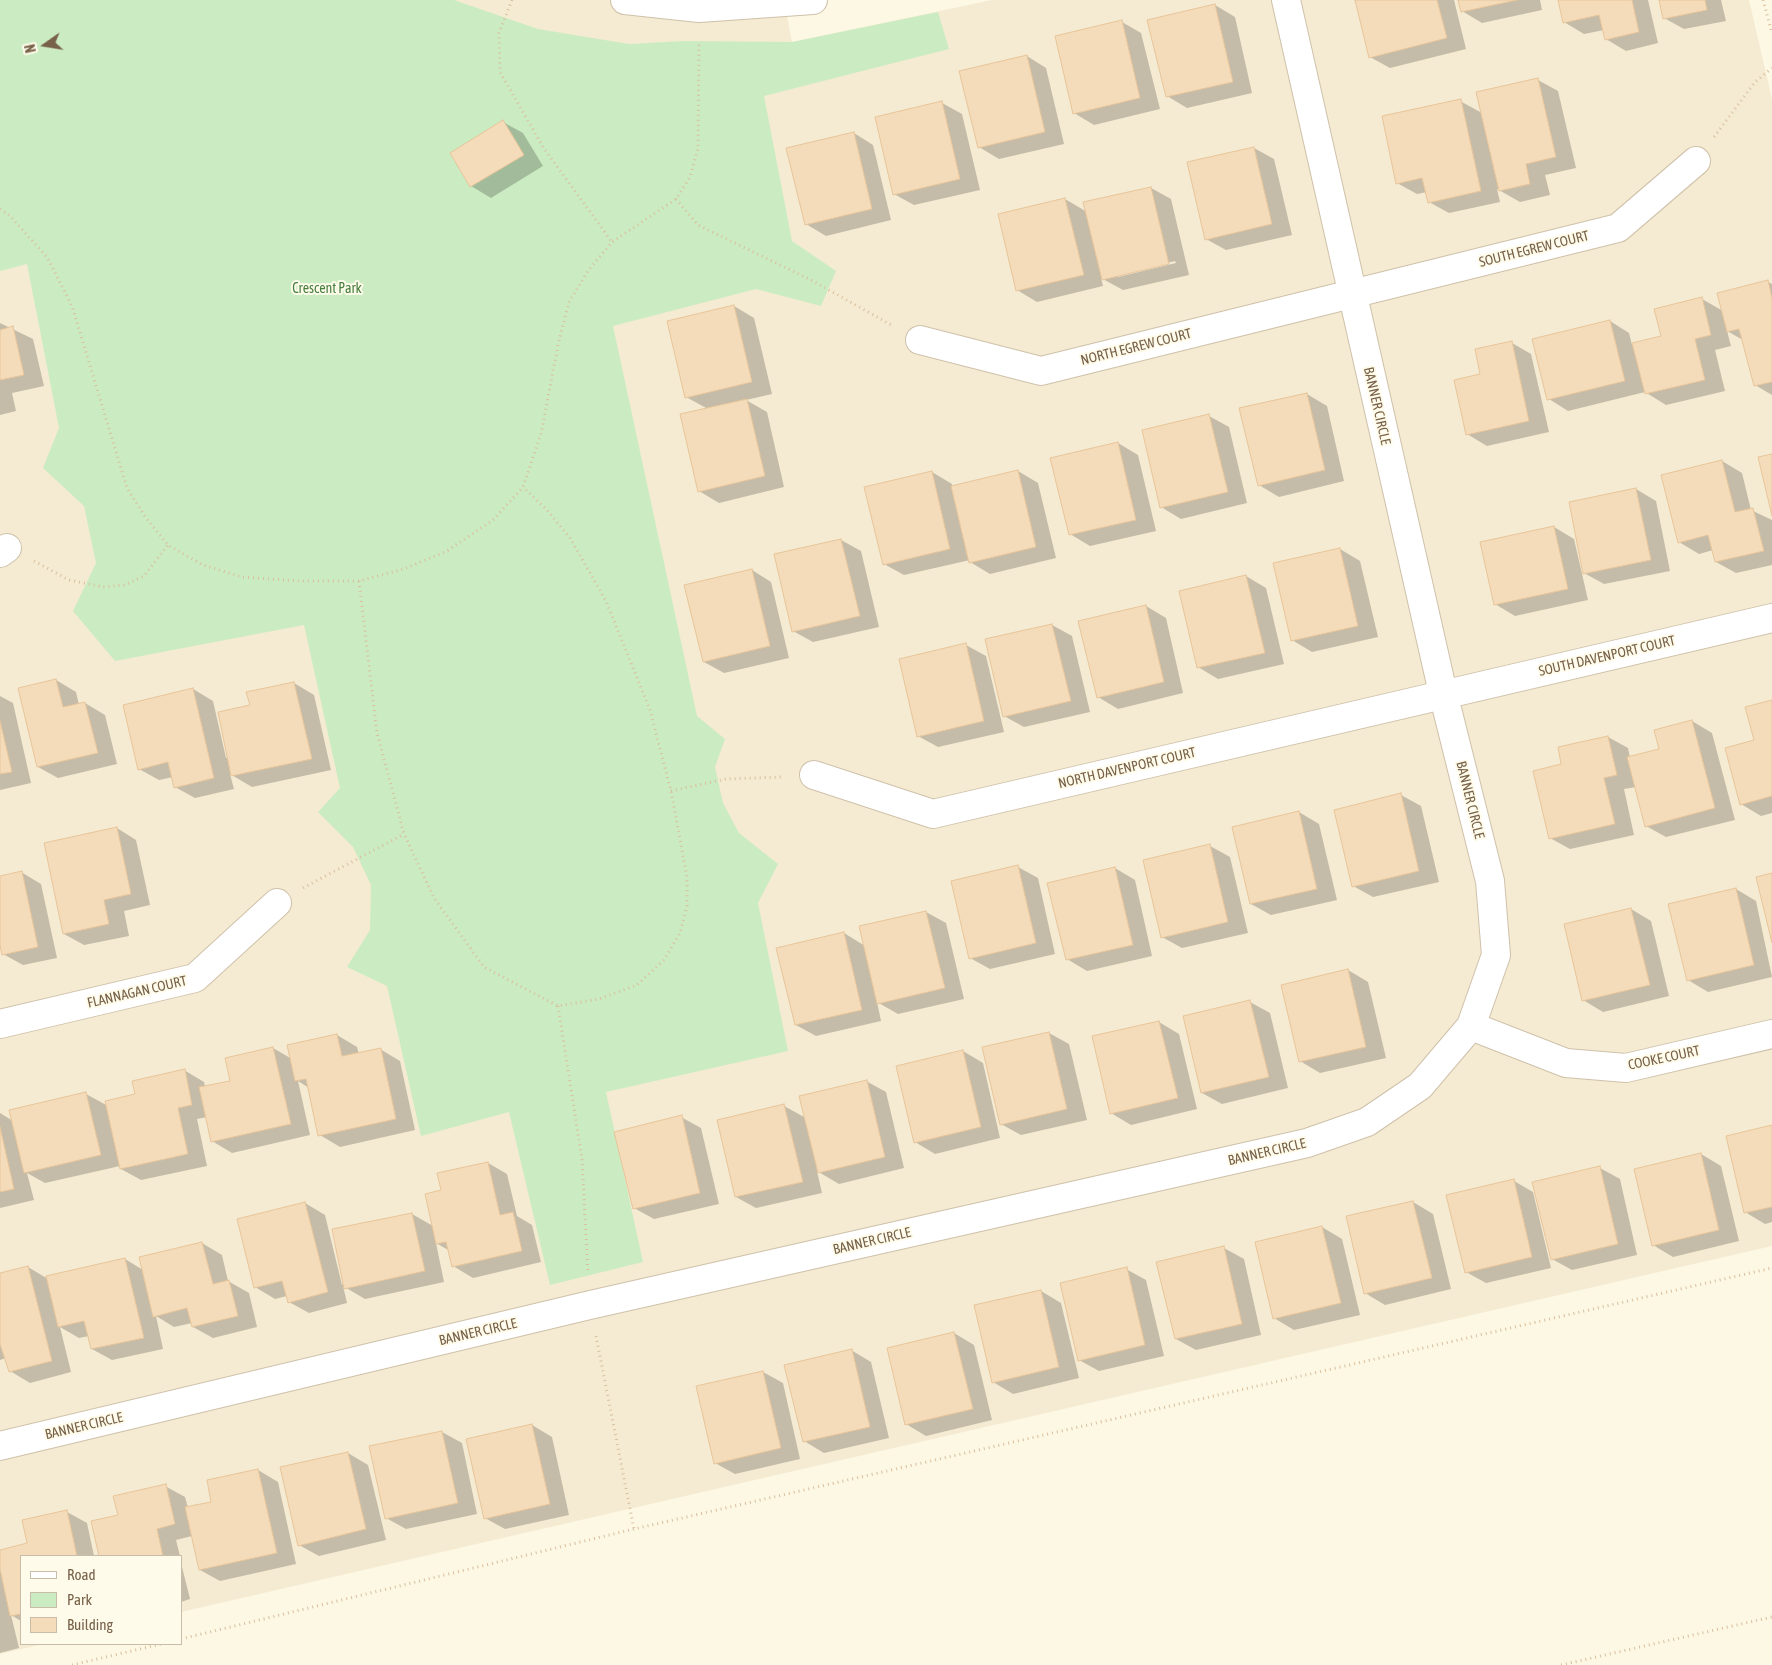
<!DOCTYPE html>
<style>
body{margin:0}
#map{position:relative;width:1772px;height:1665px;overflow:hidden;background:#fdf8e4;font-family:"Asap Condensed",sans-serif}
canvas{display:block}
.legend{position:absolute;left:20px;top:1555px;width:162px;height:90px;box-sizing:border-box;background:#fffbeb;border:1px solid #c9bdaa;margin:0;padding:6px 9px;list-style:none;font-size:15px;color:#776148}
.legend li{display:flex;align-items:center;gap:10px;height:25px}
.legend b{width:25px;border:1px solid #c9bdaa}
.north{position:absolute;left:20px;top:20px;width:50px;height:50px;-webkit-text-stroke:4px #fffbeb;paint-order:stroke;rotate:257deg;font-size:14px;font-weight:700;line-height:20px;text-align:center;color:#776148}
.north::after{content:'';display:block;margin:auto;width:18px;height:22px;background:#776148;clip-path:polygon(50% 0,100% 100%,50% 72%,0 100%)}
</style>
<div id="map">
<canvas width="1772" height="1665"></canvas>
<ul class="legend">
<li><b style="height:6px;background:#fff"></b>Road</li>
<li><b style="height:14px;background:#cbecc2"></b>Park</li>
<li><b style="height:14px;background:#f4dcba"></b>Building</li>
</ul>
<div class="north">N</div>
</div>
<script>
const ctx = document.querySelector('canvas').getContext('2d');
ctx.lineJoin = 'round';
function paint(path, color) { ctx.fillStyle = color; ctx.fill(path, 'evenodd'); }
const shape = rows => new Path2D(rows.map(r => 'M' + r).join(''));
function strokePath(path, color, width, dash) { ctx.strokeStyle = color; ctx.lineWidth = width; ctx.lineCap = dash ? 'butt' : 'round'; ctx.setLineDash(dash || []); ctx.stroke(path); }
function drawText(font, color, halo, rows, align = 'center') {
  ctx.font = font + ' "Asap Condensed",sans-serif'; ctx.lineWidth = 4; ctx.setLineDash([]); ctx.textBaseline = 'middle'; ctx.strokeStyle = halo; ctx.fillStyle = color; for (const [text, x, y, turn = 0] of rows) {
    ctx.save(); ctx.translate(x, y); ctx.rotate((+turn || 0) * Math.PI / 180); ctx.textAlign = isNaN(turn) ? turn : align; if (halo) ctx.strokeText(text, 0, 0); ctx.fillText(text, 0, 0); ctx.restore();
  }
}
paint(shape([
 [0,0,784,0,792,42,992,0,1749,0,1772,99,1772,1246,181,1612,181,1556,21,1556,21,1644,43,1644,0,1654]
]), '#f5ebd2');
paint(shape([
 [0,0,454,0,538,29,629,44,683,41,792,42,938,12,949,49,764,96,792,241,836,271,821,306,756,289,613,326,697,716,725,739,715,767,723,803,739,833,778,864,758,903,788,1051,606,1092,643,1262,550,1285,509,1112,421,1136,387,986,347,967,370,930,371,885,353,847,318,812,340,788,304,625,115,661,73,611,96,563,84,506,43,468,59,428,27,264,0,271]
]), '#cbecc2');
paint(shape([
 [1356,0,1454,0,1466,49,1390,68,1370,57],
 [1460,0,1540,0,1542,10,1482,23,1462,11],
 [1559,0,1648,0,1658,43,1626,51,1606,39,1604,30,1584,34,1564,22],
 [1661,0,1721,0,1726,21,1684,29,1664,18],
 [1215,5,1235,17,1252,93,1187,108,1167,96],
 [1122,22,1141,33,1160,109,1094,125,1074,113],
 [1027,56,1046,68,1064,144,999,159,979,147],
 [1538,80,1558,91,1576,168,1545,175,1550,195,1520,202,1497,189,1500,202,1449,213,1429,202,1427,192,1417,194,1397,183,1460,101,1482,113],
 [942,103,962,114,980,190,914,205,894,194],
 [503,122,523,133,543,166,491,198,471,186,452,154],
 [854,133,873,145,891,220,826,236,806,224],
 [1254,148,1274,159,1292,235,1226,250,1206,239],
 [1151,188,1171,199,1189,275,1123,290,1101,278,1103,286,1037,302,1017,290,1065,199,1087,212],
 [1175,261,1176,263,1118,277,1118,275],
 [1768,282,1772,284,1772,395,1755,385,1743,340,1727,331,1731,346,1715,350,1725,391,1666,405,1645,392,1568,411,1549,399,1610,321,1629,333,1632,345,1662,337,1702,299,1723,311],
 [734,306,754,318,772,394,746,400,767,412,784,487,719,503,699,491,708,409,686,397],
 [0,323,33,339,44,386,12,393,16,411,0,415],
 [1512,343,1531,354,1549,432,1487,446,1467,434,1482,375],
 [1307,394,1327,406,1344,481,1279,497,1259,485],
 [1209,416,1229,427,1247,503,1181,519,1161,507],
 [1118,443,1138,455,1156,531,1090,546,1070,534],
 [1722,461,1742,473,1751,510,1772,520,1772,565,1736,573,1716,562,1713,550,1699,554,1679,542],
 [1018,471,1038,483,1056,558,990,574,970,562,970,560,904,575,884,564,932,472,952,484,952,487],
 [1636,489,1656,501,1670,571,1604,584,1584,573],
 [1554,527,1574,539,1588,600,1515,616,1495,604],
 [841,540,861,551,879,627,813,642,793,631],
 [1340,549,1360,561,1378,637,1312,652,1292,640],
 [752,570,771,582,789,658,724,673,704,662],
 [1246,576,1266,588,1284,664,1218,679,1198,667],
 [1146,606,1166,618,1183,693,1118,709,1098,697],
 [1052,625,1072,636,1090,712,1024,727,1004,716],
 [966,645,986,656,1004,732,938,747,918,736],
 [56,680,76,692,79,705,85,703,105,715,117,764,58,778,38,767],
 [294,683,314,695,331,770,252,787,230,774,234,789,195,798,175,787,173,777,159,780,139,769,193,689,213,701,226,758,229,758,251,706],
 [0,696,13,703,31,783,0,790],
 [1772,701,1772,813,1761,816,1741,804,1755,741],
 [1692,721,1712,733,1735,820,1666,837,1646,826,1636,787,1624,789,1634,835,1570,849,1550,838,1563,765,1608,737,1628,748,1630,758,1660,750],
 [1401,795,1421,806,1439,882,1373,897,1353,886],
 [1299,812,1319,824,1337,900,1271,915,1251,904],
 [117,828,136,840,150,905,124,911,129,936,84,945,64,934],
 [1210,846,1230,857,1248,933,1182,948,1162,937],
 [1018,867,1038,878,1055,954,990,969,970,958],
 [1115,868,1135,880,1152,956,1087,971,1067,959],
 [21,872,41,884,57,958,23,965,3,954,0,945,0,877],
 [1736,889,1756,901,1772,977,1708,992,1688,980],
 [1631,909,1651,921,1669,996,1603,1012,1583,1000],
 [926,912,946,923,964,999,898,1014,877,1002,881,1021,816,1036,796,1025,844,933,865,946],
 [1348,970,1368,982,1386,1058,1320,1073,1300,1061],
 [1250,1002,1270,1013,1288,1088,1222,1104,1202,1093],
 [1159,1022,1179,1034,1197,1109,1131,1125,1111,1113],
 [1049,1033,1069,1044,1087,1120,1021,1135,1001,1124],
 [337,1035,357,1047,359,1054,380,1049,400,1061,415,1130,340,1147,320,1135,309,1088,298,1081,310,1135,232,1153,212,1141,207,1117,197,1119,207,1166,141,1180,121,1169,120,1166,45,1183,27,1173,34,1200,0,1208,0,1113,13,1121,86,1094,108,1106,137,1095,184,1070,204,1082,205,1087,231,1082,273,1048,292,1059],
 [963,1051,983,1063,1000,1138,935,1154,915,1142],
 [866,1081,886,1092,904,1168,839,1184,817,1171,822,1193,756,1208,736,1197,784,1106,806,1118],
 [681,1117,701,1128,719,1204,654,1219,634,1208],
 [1772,1126,1772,1222,1765,1224,1745,1212],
 [1701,1154,1721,1166,1739,1241,1673,1257,1653,1245],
 [488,1163,507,1174,517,1216,532,1225,541,1262,473,1278,453,1266,450,1251,436,1243,444,1282,365,1299,343,1286,347,1303,309,1313,289,1302,287,1296,275,1299,255,1287,305,1203,325,1215,342,1285,412,1214,433,1226,442,1191],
 [1600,1168,1620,1179,1637,1255,1572,1270,1552,1259],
 [1514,1181,1533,1192,1551,1268,1486,1283,1466,1272],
 [1413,1202,1433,1214,1451,1289,1385,1305,1365,1293],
 [1322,1227,1342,1239,1360,1315,1294,1330,1274,1318],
 [202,1243,222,1255,228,1281,249,1293,257,1327,213,1338,193,1327,192,1323,174,1327,156,1316,163,1349,112,1360,92,1349,89,1336,79,1338,60,1327,71,1372,30,1383,10,1371,6,1358,0,1360,0,1274,28,1267,48,1279,125,1259,143,1270],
 [1224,1248,1244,1259,1261,1335,1196,1350,1176,1339],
 [1126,1269,1146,1280,1164,1356,1099,1371,1079,1360],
 [1041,1291,1061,1303,1079,1378,1013,1394,993,1382],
 [954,1333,974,1345,992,1420,926,1436,906,1424],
 [851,1350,871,1362,889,1438,824,1453,804,1441],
 [763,1372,783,1383,800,1459,735,1474,715,1463],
 [532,1425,552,1437,569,1515,505,1529,485,1518],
 [442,1432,462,1443,477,1514,406,1529,386,1518],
 [348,1453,368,1465,386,1540,319,1556,299,1545],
 [258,1470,278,1482,296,1564,220,1581,200,1570,192,1536,176,1540,180,1556,100,1556,92,1522,119,1516,165,1486,185,1497,188,1508,213,1503],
 [67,1512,87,1523,94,1556,21,1556,21,1621,11,1615,19,1648,0,1653,0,1551,29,1544],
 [181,1563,190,1599,181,1602]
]), '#0003');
const building = shape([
 [1355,0,1437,0,1447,38,1369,58,1355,0],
 [1458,0,1517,0,1461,12,1458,0],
 [1558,0,1632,0,1639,32,1605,40,1599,15,1563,23,1558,0],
 [1659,0,1705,0,1707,10,1663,19,1659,0],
 [1215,4,1233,82,1166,97,1147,20,1215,4],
 [1122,20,1140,98,1073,114,1055,36,1122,20],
 [1027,55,1045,132,978,148,959,71,1027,55],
 [1538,78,1556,157,1526,164,1530,184,1499,191,1476,92,1538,78],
 [1461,99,1481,191,1428,203,1422,178,1396,184,1382,116,1461,99],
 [942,101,960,179,893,195,875,117,942,101],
 [503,120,524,155,470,187,450,153,503,120],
 [854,132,872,209,805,225,786,148,854,132],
 [1254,147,1272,224,1205,240,1187,162,1254,147],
 [1151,187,1169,264,1102,280,1083,202,1151,187],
 [1065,198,1084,275,1016,291,998,214,1065,198],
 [1768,280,1772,298,1772,382,1754,386,1739,329,1727,332,1717,293,1768,280],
 [1702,297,1711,335,1695,339,1705,380,1645,394,1632,343,1661,336,1654,309,1702,297],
 [734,305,752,382,685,398,667,321,734,305],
 [1610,320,1625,381,1547,400,1532,339,1610,320],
 [13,326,24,375,0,380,0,330,13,326],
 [1512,341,1529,421,1466,435,1454,380,1480,374,1475,349,1512,341],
 [1307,393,1325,470,1258,486,1239,408,1307,393],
 [747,399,765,476,698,492,680,414,747,399],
 [1209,414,1228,492,1160,508,1142,430,1209,414],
 [1118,442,1136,520,1069,535,1050,458,1118,442],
 [1772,454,1772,516,1758,457,1772,454],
 [1722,460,1735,512,1753,508,1764,551,1715,562,1708,535,1678,543,1661,475,1722,460],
 [1018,470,1036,547,969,563,951,486,1018,470],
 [932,471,950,549,883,565,864,487,932,471],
 [1636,488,1651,560,1583,574,1569,502,1636,488],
 [1554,526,1568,589,1494,605,1480,542,1554,526],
 [841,539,860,616,792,632,774,554,841,539],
 [1340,548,1358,626,1291,641,1273,563,1340,548],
 [752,569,770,646,703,662,684,585,752,569],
 [1246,575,1265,653,1197,668,1179,591,1246,575],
 [1146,605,1164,682,1097,698,1078,621,1146,605],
 [1052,624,1071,701,1003,717,985,639,1052,624],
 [966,643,984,721,917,737,899,659,966,643],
 [56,679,63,707,85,702,98,753,37,767,18,688,56,679],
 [294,682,312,759,231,776,218,712,250,705,246,692,294,682],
 [193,688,214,778,174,788,168,762,138,770,123,705,193,688],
 [1772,700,1772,796,1740,805,1725,748,1754,740,1745,707,1772,700],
 [1692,720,1715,808,1645,827,1627,757,1659,749,1654,730,1692,720],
 [0,721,12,772,0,774,0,721],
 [1608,736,1617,775,1604,778,1615,824,1549,839,1533,771,1561,764,1558,747,1608,736],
 [1401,793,1419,871,1352,887,1334,810,1401,793],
 [1299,811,1317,889,1250,904,1232,827,1299,811],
 [117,827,131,894,104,900,109,924,63,934,44,843,117,827],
 [1210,844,1228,922,1161,938,1143,860,1210,844],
 [1018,865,1036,943,969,959,951,881,1018,865],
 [1115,867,1133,945,1066,960,1047,883,1115,867],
 [22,871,38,947,2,955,0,945,0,876,22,871],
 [1772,873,1772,943,1756,877,1772,873],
 [1736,888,1754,965,1687,981,1668,904,1736,888],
 [1631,908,1650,985,1582,1001,1564,924,1631,908],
 [926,911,945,988,877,1004,859,926,926,911],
 [844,932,862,1010,795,1025,776,948,844,932],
 [1348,969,1366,1047,1299,1062,1281,985,1348,969],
 [1250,1000,1269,1077,1201,1093,1183,1016,1250,1000],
 [1159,1021,1178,1098,1110,1114,1092,1036,1159,1021],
 [1049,1032,1067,1109,1000,1125,982,1047,1049,1032],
 [337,1034,342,1056,381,1048,396,1119,318,1136,306,1079,295,1081,287,1045,337,1034],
 [273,1047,291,1124,211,1142,199,1087,230,1081,225,1058,273,1047],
 [963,1050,981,1127,914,1143,896,1066,963,1050],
 [185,1069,192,1105,178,1108,188,1154,120,1169,105,1101,135,1094,132,1081,185,1069],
 [867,1080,885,1157,818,1173,799,1096,867,1080],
 [86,1092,101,1155,24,1173,9,1110,86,1092],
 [784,1104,803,1182,735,1197,717,1120,784,1104],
 [682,1115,700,1193,633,1209,614,1132,682,1115],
 [1772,1125,1772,1207,1744,1213,1726,1136,1772,1125],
 [0,1127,14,1189,0,1192,0,1127],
 [1701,1153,1719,1230,1652,1246,1634,1169,1701,1153],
 [488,1162,500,1215,513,1212,522,1251,452,1267,446,1242,436,1244,425,1194,441,1190,437,1173,488,1162],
 [1600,1166,1618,1244,1551,1260,1532,1182,1600,1166],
 [1514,1179,1532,1257,1465,1273,1446,1195,1514,1179],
 [1413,1201,1432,1278,1364,1294,1346,1216,1413,1201],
 [305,1202,328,1292,288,1303,282,1281,254,1288,237,1219,305,1202],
 [412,1213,425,1271,344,1289,332,1229,412,1213],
 [1322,1226,1341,1303,1273,1319,1255,1242,1322,1226],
 [202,1242,213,1284,229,1280,238,1316,192,1327,187,1308,153,1317,139,1257,202,1242],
 [1224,1246,1242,1324,1175,1339,1156,1262,1224,1246],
 [125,1258,144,1338,91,1349,84,1321,58,1327,46,1276,125,1258],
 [28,1266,52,1361,9,1372,0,1344,0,1273,28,1266],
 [1127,1267,1145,1345,1078,1361,1060,1283,1127,1267],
 [1041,1290,1059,1367,992,1383,974,1305,1041,1290],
 [954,1332,973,1409,905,1425,887,1348,954,1332],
 [852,1349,870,1427,803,1442,784,1365,852,1349],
 [763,1371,781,1448,714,1464,696,1386,763,1371],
 [532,1424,550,1504,484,1519,466,1439,532,1424],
 [442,1431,458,1503,385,1519,369,1446,442,1431],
 [348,1452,366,1529,298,1546,280,1467,348,1452],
 [258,1469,277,1553,199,1570,185,1507,211,1502,207,1480,258,1469],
 [166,1484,175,1524,157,1529,163,1556,99,1556,91,1521,118,1515,113,1496,166,1484],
 [67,1510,77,1556,21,1556,21,1614,10,1616,0,1569,0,1550,27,1543,22,1520,67,1510]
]);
paint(building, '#f4dcba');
strokePath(building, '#e8c59a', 1);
const street = shape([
 [625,0,699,8,813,0],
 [920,340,1041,371,1618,228,1696,161],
 [0,553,7,548],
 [814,775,933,814,1772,618],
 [0,1024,195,978,277,903],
 [1471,1026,1566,1063,1626,1068,1772,1034],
 [0,1446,590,1305,1307,1143,1367,1122,1420,1086,1471,1026,1496,955,1490,881,1443,693,1286,0]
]);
strokePath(street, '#cfc1aa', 30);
strokePath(shape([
 [512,0,499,33,500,72,543,147,612,242],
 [1763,0,1772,33],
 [1714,137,1755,82,1772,68],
 [676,199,698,225,811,280,893,326],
 [0,209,10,216,47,257,72,306,127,488,146,518,168,545,203,565,242,577,299,581,359,581,404,569,447,551,493,520,523,487,541,434,558,345,569,302,588,271,612,242,676,199,690,177,698,149,699,41],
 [34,561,69,580,103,587,125,585,144,576,168,545],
 [359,581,377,733,404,834,434,898,484,967,558,1006,599,999,637,985,664,960,680,933,687,906,687,877,671,791,650,710,606,601,570,538,547,510,523,487],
 [671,791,726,779,782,777],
 [303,888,404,834],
 [558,1006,582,1159,588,1273],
 [596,1336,634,1529],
 [181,1639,634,1529,1772,1268],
 [72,1665,161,1644],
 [1561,1665,1772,1617]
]), '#d9bf9d', 3, [1, 4]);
strokePath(street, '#fff', 28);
drawText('14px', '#776148', '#fffbeb', [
 ["SOUTH EGREW COURT",1534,249,-14],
 ["NORTH EGREW COURT",1136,347,-14],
 ["BANNER CIRCLE",1377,406,77],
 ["SOUTH DAVENPORT COURT",1607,656,-13],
 ["NORTH DAVENPORT COURT",1127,768,-13],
 ["BANNER CIRCLE",1470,800,76],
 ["FLANNAGAN COURT",137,992,-13],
 ["COOKE COURT",1664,1058,-12],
 ["BANNER CIRCLE",1267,1152,-13],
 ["BANNER CIRCLE",872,1241,-13],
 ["BANNER CIRCLE",478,1332,-13],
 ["BANNER CIRCLE",84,1426,-13]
]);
drawText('14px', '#467e3f', '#fffbeb', [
 ["Crescent Park",327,289]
]);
</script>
